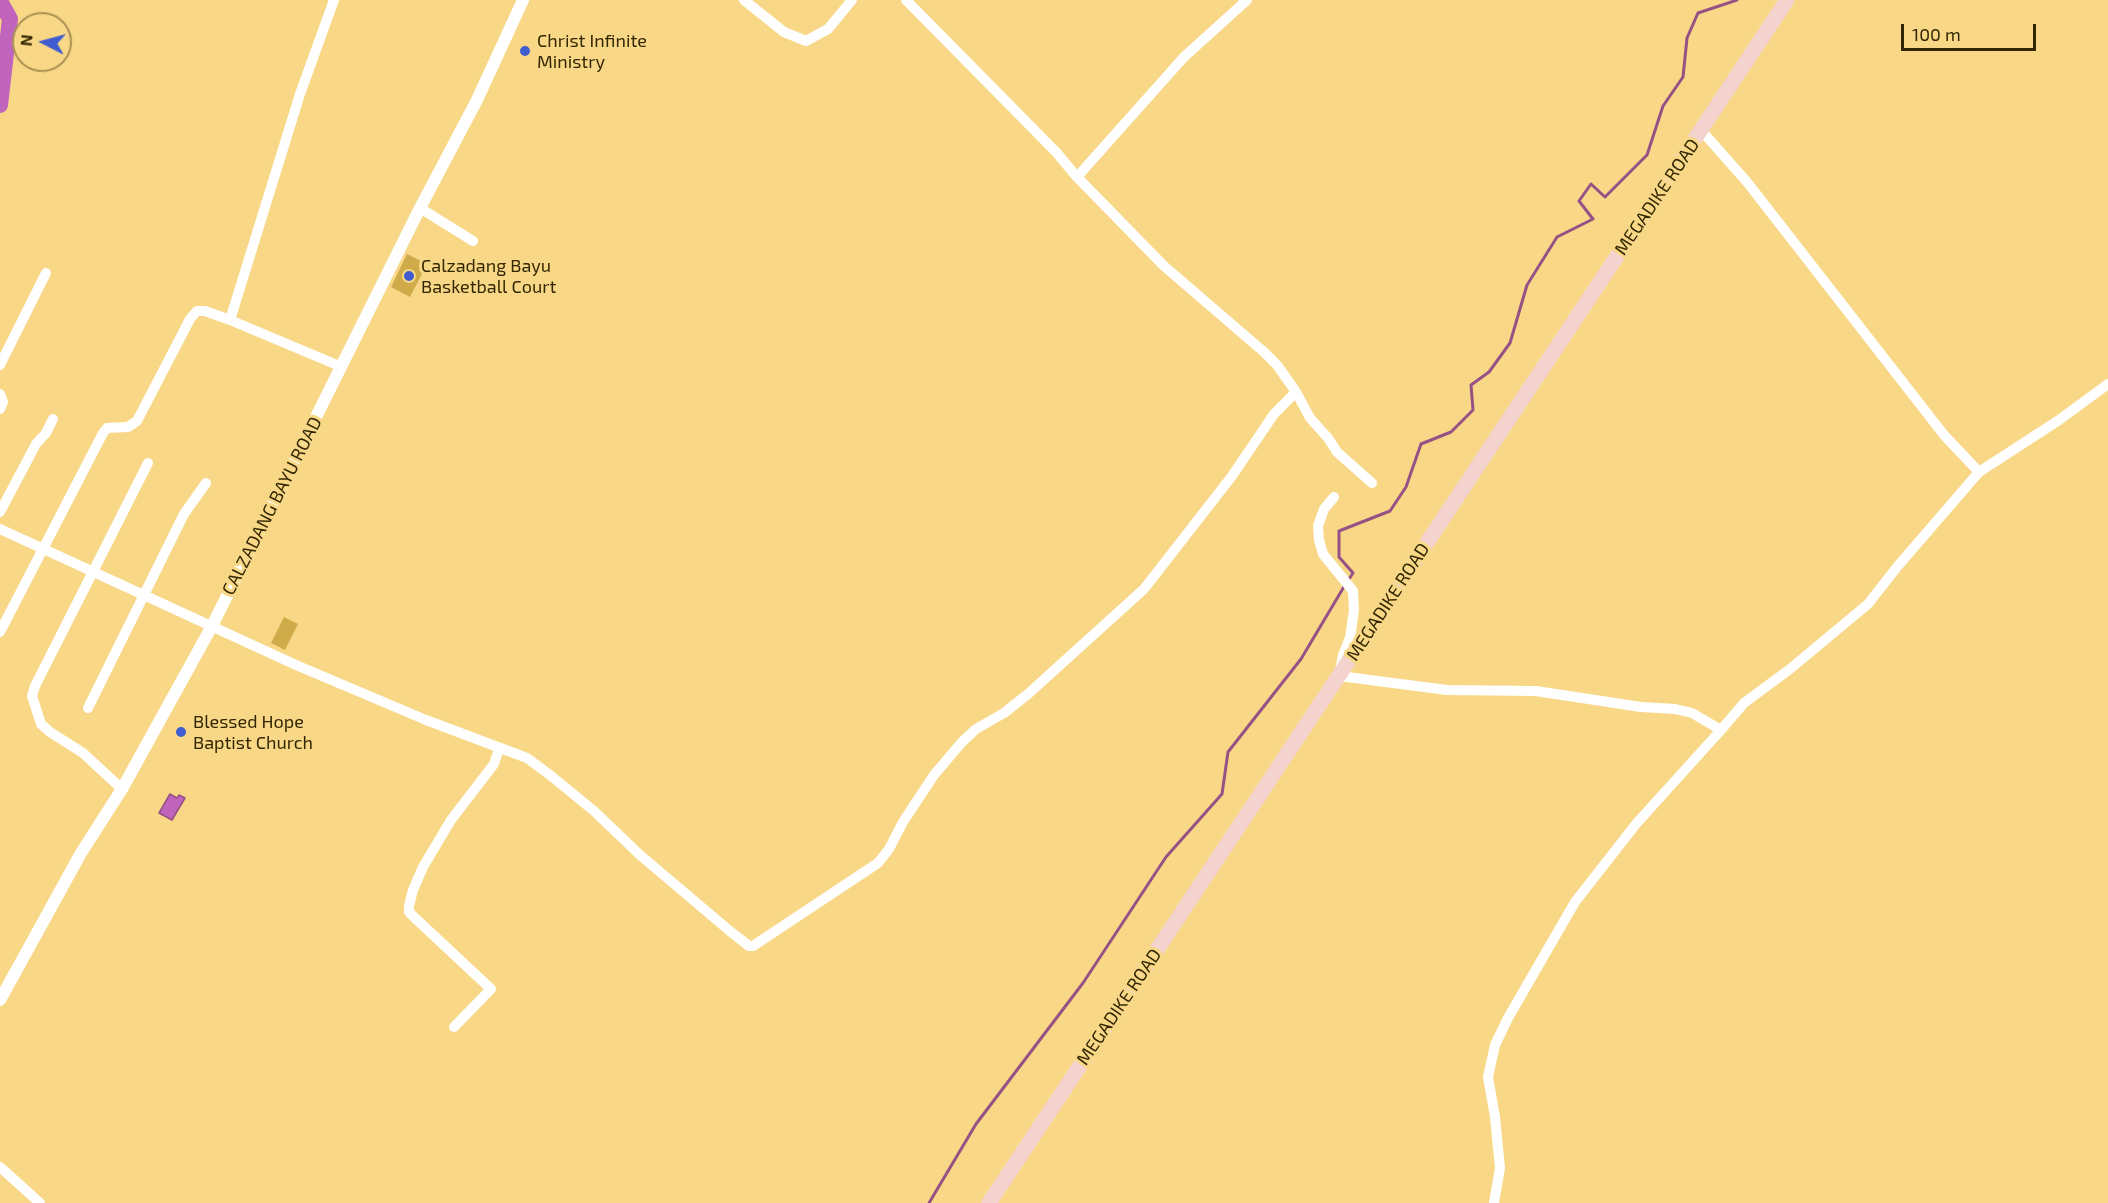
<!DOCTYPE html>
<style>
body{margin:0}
#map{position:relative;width:2108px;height:1203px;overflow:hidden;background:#f8d887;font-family:"Exo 2",sans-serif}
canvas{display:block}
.north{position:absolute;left:12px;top:12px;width:60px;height:60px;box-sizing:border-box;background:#f8d887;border:2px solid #a99152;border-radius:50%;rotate:276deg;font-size:16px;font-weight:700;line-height:24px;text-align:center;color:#332703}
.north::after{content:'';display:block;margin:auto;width:21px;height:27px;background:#405dd0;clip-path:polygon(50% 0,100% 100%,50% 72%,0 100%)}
.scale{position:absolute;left:1901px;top:24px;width:135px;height:27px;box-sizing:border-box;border:3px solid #332703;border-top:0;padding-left:8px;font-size:18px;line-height:21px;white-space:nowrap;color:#332703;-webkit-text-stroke:4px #f8d887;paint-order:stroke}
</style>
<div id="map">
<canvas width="2108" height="1203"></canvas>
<div class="north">N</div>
<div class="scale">100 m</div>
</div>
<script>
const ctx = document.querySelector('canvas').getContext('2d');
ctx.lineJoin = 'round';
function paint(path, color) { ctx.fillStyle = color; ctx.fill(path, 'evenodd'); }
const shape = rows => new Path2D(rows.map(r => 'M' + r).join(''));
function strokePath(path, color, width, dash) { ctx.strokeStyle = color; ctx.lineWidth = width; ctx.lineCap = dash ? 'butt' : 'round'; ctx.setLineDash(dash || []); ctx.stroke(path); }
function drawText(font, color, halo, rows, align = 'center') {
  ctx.font = font + ' "Exo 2",sans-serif'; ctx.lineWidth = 6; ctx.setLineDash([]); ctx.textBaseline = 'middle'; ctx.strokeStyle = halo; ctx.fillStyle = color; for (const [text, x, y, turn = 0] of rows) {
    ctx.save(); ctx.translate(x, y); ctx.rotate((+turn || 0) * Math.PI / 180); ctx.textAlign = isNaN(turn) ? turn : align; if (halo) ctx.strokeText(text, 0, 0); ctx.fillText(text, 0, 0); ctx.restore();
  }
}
paint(shape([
 [407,254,427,264,410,297,391,287],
 [284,617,298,624,285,650,271,643]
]), '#cfab4a');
const water = shape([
 [170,794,177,798,179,795,185,798,172,820,159,813,170,794]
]);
paint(water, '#c064bc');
strokePath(water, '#965284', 1.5);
strokePath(shape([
 [1349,579,1353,573,1339,557,1339,531,1390,511,1406,487,1421,444,1451,432,1473,410,1471,385,1489,372,1510,343,1527,285,1557,237,1593,219,1579,201,1591,184,1605,197,1647,155,1663,106,1683,77,1687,38,1698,13,1737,0],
 [929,1203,976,1124,1083,983,1166,857,1222,794,1228,752,1301,659,1345,585]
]), '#965284', 3);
strokePath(shape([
 [0,1,10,19,0,105]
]), '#c064bc', 16);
strokePath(shape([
 [744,0,784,32,806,41,828,29,852,0],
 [906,0,1056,152,1077,177,1164,266,1264,352,1277,365,1296,392,1310,418,1328,438,1337,452,1372,483],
 [1701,130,1747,182,1944,435,1979,472],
 [1077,177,1184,57,1247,0],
 [420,208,473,241],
 [230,320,300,94,334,0],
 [0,365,46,273],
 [0,394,3,402,0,409],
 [1334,497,1324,509,1318,526,1319,540,1323,554,1353,591,1354,610,1350,638,1343,655,1339,676,1447,690,1536,691,1641,707,1675,709,1692,713,1721,730],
 [0,512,36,444,46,433,53,419],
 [0,529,296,665,426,720,527,758,550,775,594,811,640,855,731,932,749,946,753,946,878,863,889,849,903,822,934,775,962,742,976,729,1004,713,1028,694,1144,589,1232,476,1274,414,1296,392],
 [0,632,103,433,107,428,128,427,137,421,190,319,197,311,205,311,230,320,342,367],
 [88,708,184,514,206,483],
 [122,789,83,753,50,732,41,724,32,696,35,686,148,463],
 [454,1027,491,989,415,918,409,912,409,906,413,890,423,867,451,820,494,764,499,749],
 [0,1167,40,1203],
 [1494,1203,1500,1168,1495,1117,1488,1077,1495,1045,1508,1018,1575,902,1636,824,1721,730,1744,703,1790,669,1868,604,1897,567,1979,472,2059,420,2108,384]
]), '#fff', 10);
strokePath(shape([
 [0,1000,81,853,122,789,212,626,420,208,477,100,523,0]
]), '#fff', 12);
strokePath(shape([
 [989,1203,1787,0]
]), '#f4d3cf', 15);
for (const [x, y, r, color] of [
 [525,51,6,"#405dd0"],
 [409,276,6,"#405dd0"],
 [181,732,6,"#405dd0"]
]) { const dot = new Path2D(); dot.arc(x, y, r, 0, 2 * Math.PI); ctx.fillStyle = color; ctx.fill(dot); strokePath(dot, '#f8d887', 2); }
drawText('18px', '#332703', '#f8d887', [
 ["Christ Infinite",537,41],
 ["Ministry",537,62],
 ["Calzadang Bayu",421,266],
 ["Basketball Court",421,287],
 ["Blessed Hope",193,722],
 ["Baptist Church",193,743]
], 'left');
drawText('18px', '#332703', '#f8d887', [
 ["MEGADIKE ROAD",1657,197,-56],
 ["CALZADANG BAYU ROAD",272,506,-63],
 ["MEGADIKE ROAD",1388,602,-57],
 ["MEGADIKE ROAD",1119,1007,-56]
]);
</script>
